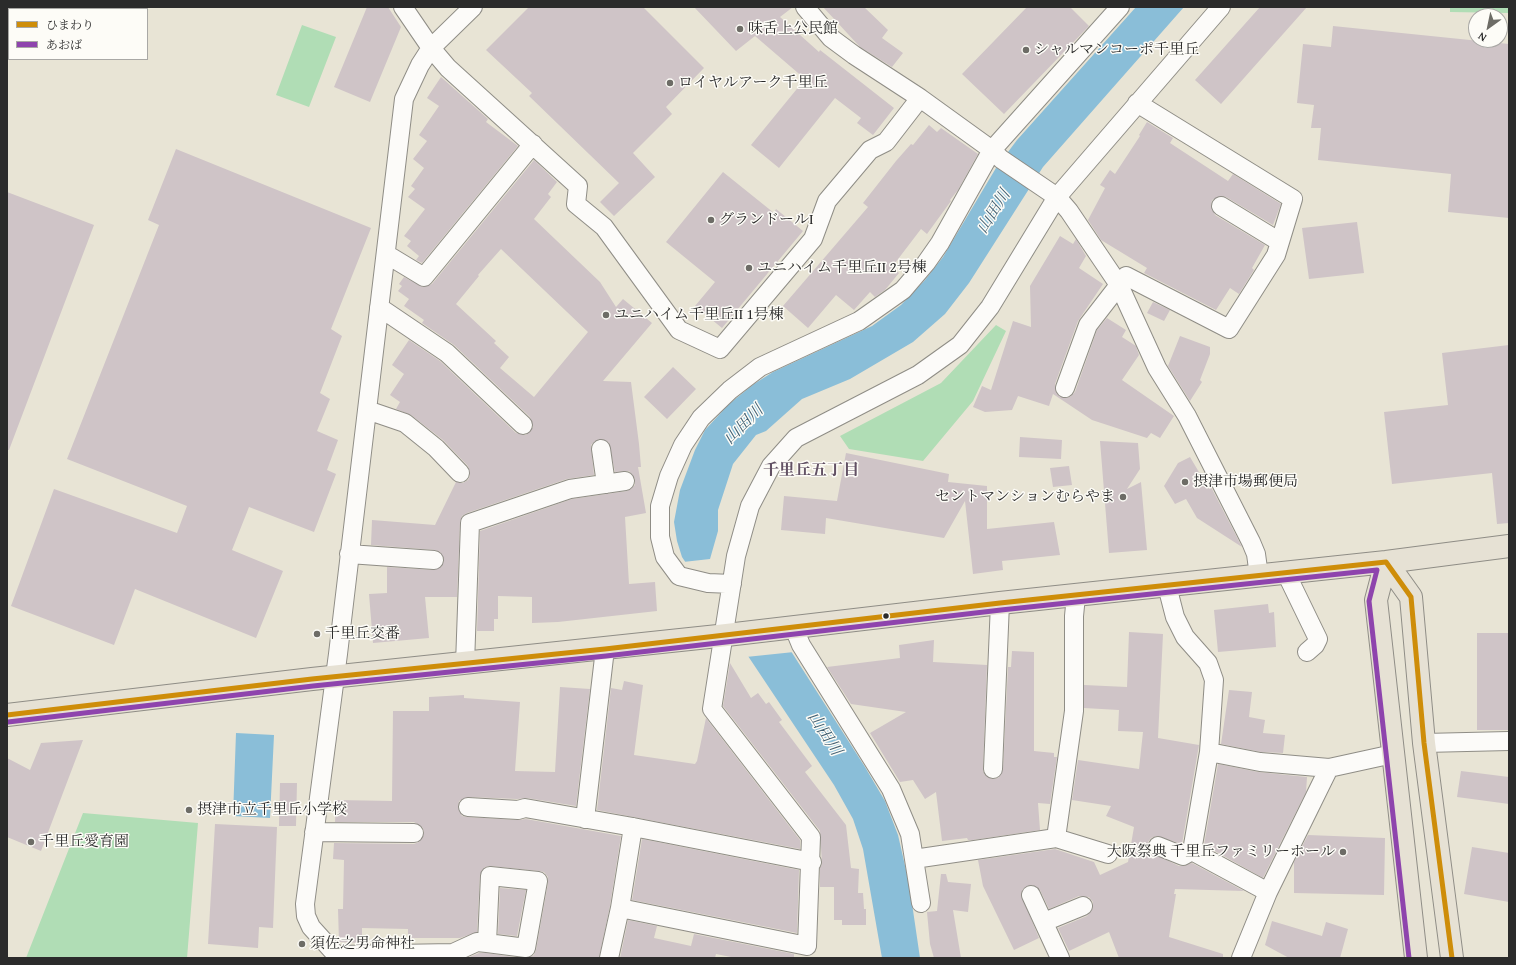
<!DOCTYPE html>
<meta charset="utf-8">
<style>
body{margin:0}
#map{position:relative;width:1516px;height:965px;overflow:hidden;background:#e8e4d5;font-family:"Gentium Book Plus","Noto Serif JP",serif}
canvas{display:block}
.frame{position:absolute;inset:0;border:8px solid #2b2b2b;pointer-events:none}
.legend{position:absolute;left:8px;top:8px;width:140px;height:52px;box-sizing:border-box;background:#fdfcf7;border:1px solid #a9a8a5;margin:0;padding:5px 7px;list-style:none;font-size:12px;color:#2b2b2b}
.legend li{display:flex;align-items:center;gap:8px;height:20px}
.legend b{width:20px;border:1px solid #a9a8a5}
.north{position:absolute;left:1468px;top:8px;width:40px;height:40px;box-sizing:border-box;background:#fdfcf7;border:1px solid #a9a8a5;border-radius:50%;rotate:213deg;font-size:11px;font-weight:700;line-height:16px;text-align:center;color:#2b2b2b}
.north::after{content:'';display:block;margin:auto;width:14px;height:18px;background:#6d6c66;clip-path:polygon(50% 0,100% 100%,50% 72%,0 100%)}
</style>
<div id="map">
<canvas width="1516" height="965"></canvas>
<div class="frame"></div>
<ul class="legend">
<li><b style="height:5px;background:#ce8d09"></b>ひまわり</li>
<li><b style="height:5px;background:#8e44ad"></b>あおば</li>
</ul>
<div class="north">N</div>
</div>
<script>
const ctx = document.querySelector('canvas').getContext('2d');
ctx.lineJoin = 'round';
function paint(path, color) { ctx.fillStyle = color; ctx.fill(path, 'evenodd'); }
const shape = rows => new Path2D(rows.map(r => 'M' + r).join(''));
function strokePath(path, color, width, dash) { ctx.strokeStyle = color; ctx.lineWidth = width; ctx.lineCap = dash ? 'butt' : 'round'; ctx.setLineDash(dash || []); ctx.stroke(path); }
function drawText(font, color, halo, rows, align = 'center') {
  ctx.font = font + ' "Gentium Book Plus","Noto Serif JP",serif'; ctx.lineWidth = 3; ctx.setLineDash([]); ctx.textBaseline = 'middle'; ctx.strokeStyle = halo; ctx.fillStyle = color; for (const [text, x, y, turn = 0] of rows) {
    ctx.save(); ctx.translate(x, y); ctx.rotate((+turn || 0) * Math.PI / 180); ctx.textAlign = isNaN(turn) ? turn : align; if (halo) ctx.strokeText(text, 0, 0); ctx.fillText(text, 0, 0); ctx.restore();
  }
}
paint(shape([
 [1450,7,1509,7,1509,13,1450,12],
 [302,25,336,37,309,107,276,95],
 [996,325,1006,331,973,401,923,461,849,449,840,436,941,383],
 [83,813,198,823,187,958,26,958]
]), '#b0ddb5');
paint(shape([
 [1136,7,1184,7,1043,167,969,283,945,314,913,342,850,379,802,399,766,431,756,435,733,464,718,510,718,537,865,767,885,801,898,835,909,883,920,958,882,958,863,849,853,819,834,785,682,557,677,541,674,522,680,490,695,450,705,430,729,404,754,384,773,372,872,326,901,305,925,280,943,257,996,168,1017,140],
 [236,733,274,735,270,818,233,816]
]), '#8abed8');
paint(shape([
 [718,531,720,536,794,652,746,657,683,562,710,559]
]), '#e8e4d5');
paint(shape([
 [367,7,388,7,401,27,370,102,334,87],
 [529,7,643,7,704,68,666,107,672,114,633,153,655,177,614,216,600,202,619,183,529,96,532,93,486,50],
 [694,7,793,7,780,17,819,52,820,50,894,108,873,135,857,123,861,118,835,98,779,168,751,145,805,79,755,36,736,51],
 [823,7,864,7,888,30,882,38,903,53,892,67,860,47],
 [1027,7,1070,7,1089,26,1004,114,962,74],
 [1260,7,1307,7,1221,104,1195,80],
 [1333,26,1509,44,1509,218,1448,212,1451,174,1318,160,1321,128,1311,128,1314,105,1297,103,1303,44,1331,47],
 [441,77,488,119,486,122,518,146,422,263,416,260,419,256,407,246,411,241,404,236,425,209,408,197,415,189,411,186,424,168,413,159,427,141,419,135,439,106,427,98],
 [1147,122,1173,138,1170,143,1228,181,1233,174,1281,204,1273,225,1226,197,1221,196,1212,200,1211,206,1215,215,1265,245,1252,268,1254,270,1239,294,1230,288,1216,310,1144,273,1147,268,1101,240,1088,220,1105,188,1100,185,1110,170,1115,174,1140,136,1139,135],
 [929,125,937,132,941,128,978,154,958,190,950,200,951,201,927,234,921,229,892,267,899,273,885,290,875,297,870,292,854,310,836,295,808,328,783,306,868,207,863,203,896,161,911,144,913,145],
 [176,149,371,228,331,329,342,336,320,393,330,399,317,431,338,440,327,470,336,474,314,532,249,507,232,550,283,571,256,638,135,589,114,645,11,606,54,489,177,533,187,506,67,459,159,225,148,220],
 [534,160,557,182,548,194,551,197,534,219,600,282,616,307,623,299,652,323,603,381,631,382,639,444,641,467,638,467,646,513,625,517,629,584,655,582,657,611,558,622,532,623,532,597,498,596,498,619,494,619,494,631,477,631,480,531,572,499,627,491,635,485,635,479,629,471,615,472,609,443,600,439,595,441,591,445,594,475,567,479,467,513,462,516,460,523,457,597,425,597,429,638,373,643,369,594,387,593,387,567,434,570,442,566,444,560,440,552,435,550,371,545,372,520,435,525,456,482,463,483,468,480,470,476,468,466,443,440,411,415,396,409,400,402,390,395,404,374,392,365,409,340,440,361,516,433,526,435,533,427,530,417,454,345,422,323,424,320,404,306,409,299,398,291,402,286,399,284,404,277,423,287,432,284],
 [501,249,588,332,534,397,500,368,509,357,494,343,496,341,456,304,479,276,478,275],
 [723,172,774,213,776,209,803,231,722,328,695,306,715,282,666,242],
 [7,192,94,225,9,450,7,450],
 [1357,222,1364,273,1309,279,1302,228],
 [1060,236,1073,244,1076,239,1086,256,1079,268,1103,284,1078,321,1055,384,1057,394,1066,398,1071,396,1075,392,1097,330,1107,318,1126,330,1122,337,1136,346,1139,355,1122,380,1174,416,1160,438,1151,433,1147,438,1092,420,1053,394,1049,406,1018,396,1012,410,985,412,973,407,982,386,991,390,1013,321,1031,327,1030,286],
 [1153,302,1170,310,1164,321,1147,313],
 [1180,336,1210,347,1210,354,1200,380,1202,382,1190,401,1168,366],
 [1509,345,1509,523,1497,524,1492,473,1392,484,1384,412,1448,405,1442,353],
 [673,367,696,389,667,419,644,397],
 [1020,437,1062,440,1061,459,1019,457],
 [1100,441,1138,443,1140,469,1127,489,1141,482,1147,550,1109,553],
 [846,453,949,474,948,482,987,486,987,529,1054,522,1060,555,1002,561,1003,570,973,574,965,501,944,538,826,518,825,534,781,530,784,496,837,501],
 [1190,457,1209,489,1211,487,1242,547,1197,518,1186,499,1175,504,1164,486,1178,463],
 [1069,466,1072,485,1053,487,1050,468],
 [1268,604,1269,613,1274,612,1276,647,1218,652,1214,610],
 [1129,632,1163,634,1158,738,1199,745,1182,844,1156,836,1151,838,1148,842,1150,852,1179,866,1184,866,1192,863,1244,891,1175,889,1174,894,1176,894,1169,937,1223,954,1223,958,1119,958,1109,932,1069,951,1058,928,1087,916,1093,908,1093,902,1089,897,1079,896,1049,909,1040,890,1032,885,1023,889,1021,894,1039,938,1014,950,983,886,978,860,1055,849,1094,862,1100,875,1128,862,1134,827,1106,816,1111,806,1072,800,1078,760,1139,769,1143,732,1118,731,1119,710,1084,708,1084,685,1127,687],
 [1477,633,1509,633,1509,730,1477,730],
 [934,640,933,662,987,665,983,769,984,774,992,779,998,778,1003,769,1008,667,1011,667,1012,651,1034,652,1034,751,1054,753,1054,757,1057,757,1050,804,1038,803,1040,830,973,840,968,840,967,838,942,841,936,792,925,799,913,780,900,782,870,733,906,712,851,704,827,667,900,658,899,645],
 [730,663,751,698,758,693,766,704,769,702,782,720,779,722,812,766,805,772,846,825,851,868,859,869,858,893,863,893,864,909,866,909,866,925,842,925,842,920,834,920,834,887,820,887,820,868,822,864,820,831,723,706],
 [624,681,643,685,634,755,695,764,697,761,706,718,800,840,800,849,597,810,611,688,622,690],
 [560,687,590,689,576,806,527,798,517,799,469,797,459,801,458,807,462,816,467,817,517,820,526,819,621,836,610,906,599,958,528,958,534,955,536,950,548,883,548,877,544,872,539,871,491,866,485,867,480,875,477,932,460,938,408,938,408,929,362,928,362,943,339,942,338,909,343,909,344,860,333,859,334,843,414,844,419,842,424,833,423,828,414,822,335,822,336,800,392,801,393,711,429,711,429,697,464,695,464,698,520,702,515,771,555,772],
 [1229,690,1252,692,1249,717,1265,720,1263,733,1285,735,1283,753,1261,752,1221,744],
 [83,740,41,851,7,837,7,758,30,770,41,743],
 [1218,764,1258,772,1307,777,1306,792,1263,878,1204,845],
 [1461,771,1509,777,1509,804,1457,797],
 [280,783,297,783,296,826,279,826],
 [215,824,277,827,273,928,259,927,258,948,208,944],
 [1308,835,1385,838,1384,895,1294,893,1294,862],
 [642,839,799,870,797,933,632,900],
 [1472,847,1509,853,1509,902,1464,894],
 [941,874,946,874,948,882,971,884,968,912,953,910,961,958,934,958,930,944,927,912,937,911],
 [500,888,526,890,517,936,498,934],
 [628,920,657,926,654,938,691,946,694,934,794,954,794,958,736,958,716,954,715,958,620,958],
 [1272,921,1322,936,1326,922,1348,929,1340,958,1289,958,1265,945],
 [479,953,486,953,521,958,467,958]
]), '#cfc4c7');
const minor = shape([
 [403,7,431,48,448,68,578,186,576,204,604,227,679,330,720,349,813,239,827,201,870,150,886,142,920,98],
 [805,7,831,38,854,55,920,98,992,150,1001,159,1057,197,1069,211,1119,285,1157,368,1187,416,1251,542,1256,554,1259,576],
 [1221,206,1280,242],
 [386,254,424,277,533,144],
 [379,307,447,353,523,425],
 [1065,388,1088,325,1126,276,1229,329,1276,255,1293,199,1137,103],
 [367,410,405,423,436,448,460,473],
 [601,449,606,484],
 [349,554,434,560],
 [1286,573,1318,639,1315,645,1307,652],
 [732,584,708,583,679,576,665,557,660,537,660,506,669,476,683,445,701,418,730,390,760,367,859,321,903,290,926,263,940,243,992,150,1120,7],
 [1167,586,1175,617,1185,637,1208,663,1214,680,1209,752,1192,851],
 [794,628,801,645,891,789,910,834,921,903],
 [465,664,470,523,570,489,625,481],
 [1424,743,1509,741],
 [1209,752,1260,762,1329,768,1393,754],
 [993,769,1000,603],
 [468,807,518,810,525,808,633,827,812,862],
 [585,819,605,649],
 [314,832,414,833],
 [1056,838,1074,711,1074,616,1076,596],
 [1158,846,1183,856,1192,851,1268,892],
 [914,859,1056,838,1108,854],
 [1031,895,1060,958],
 [620,908,633,827],
 [1044,922,1083,906],
 [337,955,453,953,477,942,487,943,490,876,538,881,526,948,487,943],
 [339,958,311,927,306,916,305,904,338,654,404,99,420,65,431,48,473,7],
 [609,958,620,908,807,946,811,837,712,709,736,556,750,506,771,466,796,438,918,375,960,345,990,307,1057,197,1221,7],
 [1241,958,1268,892,1329,768]
]);
const primary = shape([
 [1386,562,1411,597,1424,743,1452,958],
 [1386,562,1376,600,1416,958],
 [7,715,312,679,718,636,1000,603,1386,562,1509,546]
]);
strokePath(minor, '#8f8d86', 20);
strokePath(primary, '#8f8d86', 24);
strokePath(minor, '#fcfbf9', 18);
strokePath(primary, '#e6e1d4', 22);
strokePath(shape([
 [7,715,312,679,605,649,1000,603,1386,562,1411,597,1424,743,1452,958]
]), '#ce8d09', 5);
strokePath(shape([
 [8,722,313,686,606,656,1001,610,1377,570,1369,601,1409,958]
]), '#8e44ad', 5);
for (const [x, y, r, color] of [
 [740,29,4,"#6d6c66"],
 [1026,50,4,"#6d6c66"],
 [670,83,4,"#6d6c66"],
 [711,220,4,"#6d6c66"],
 [749,268,4,"#6d6c66"],
 [606,315,4,"#6d6c66"],
 [1185,482,4,"#6d6c66"],
 [1123,497,4,"#6d6c66"],
 [886,616,3.5,"#2b2b2b"],
 [317,634,4,"#6d6c66"],
 [189,810,4,"#6d6c66"],
 [31,842,4,"#6d6c66"],
 [1343,852,4,"#6d6c66"],
 [302,944,4,"#6d6c66"]
]) { const dot = new Path2D(); dot.arc(x, y, r, 0, 2 * Math.PI); ctx.fillStyle = color; ctx.fill(dot); strokePath(dot, '#fdfcf7', 1.5); }
drawText('15px', '#2b2b2b', '#fdfcf7', [
 ["味舌上公民館",748,29],
 ["シャルマンコーポ千里丘",1034,50],
 ["ロイヤルアーク千里丘",678,83],
 ["グランドールⅠ",719,220],
 ["ユニハイム千里丘Ⅱ 2号棟",757,268],
 ["ユニハイム千里丘Ⅱ 1号棟",614,315],
 ["摂津市場郵便局",1193,482],
 ["セントマンションむらやま",1115,497,"right"],
 ["千里丘交番",325,634],
 ["摂津市立千里丘小学校",197,810],
 ["千里丘愛育園",39,842],
 ["大阪祭典 千里丘ファミリーホール",1335,852,"right"],
 ["須佐之男命神社",310,944]
], 'left');
drawText('italic 16px', '#415f71', '#fdfcf7', [
 ["山田川",994,212,-58],
 ["山田川",744,425,-45],
 ["山田川",824,734,57]
]);
drawText('bold 16px', '#625164', '#fdfcf7', [
 ["千里丘五丁目",811,471]
]);
</script>
